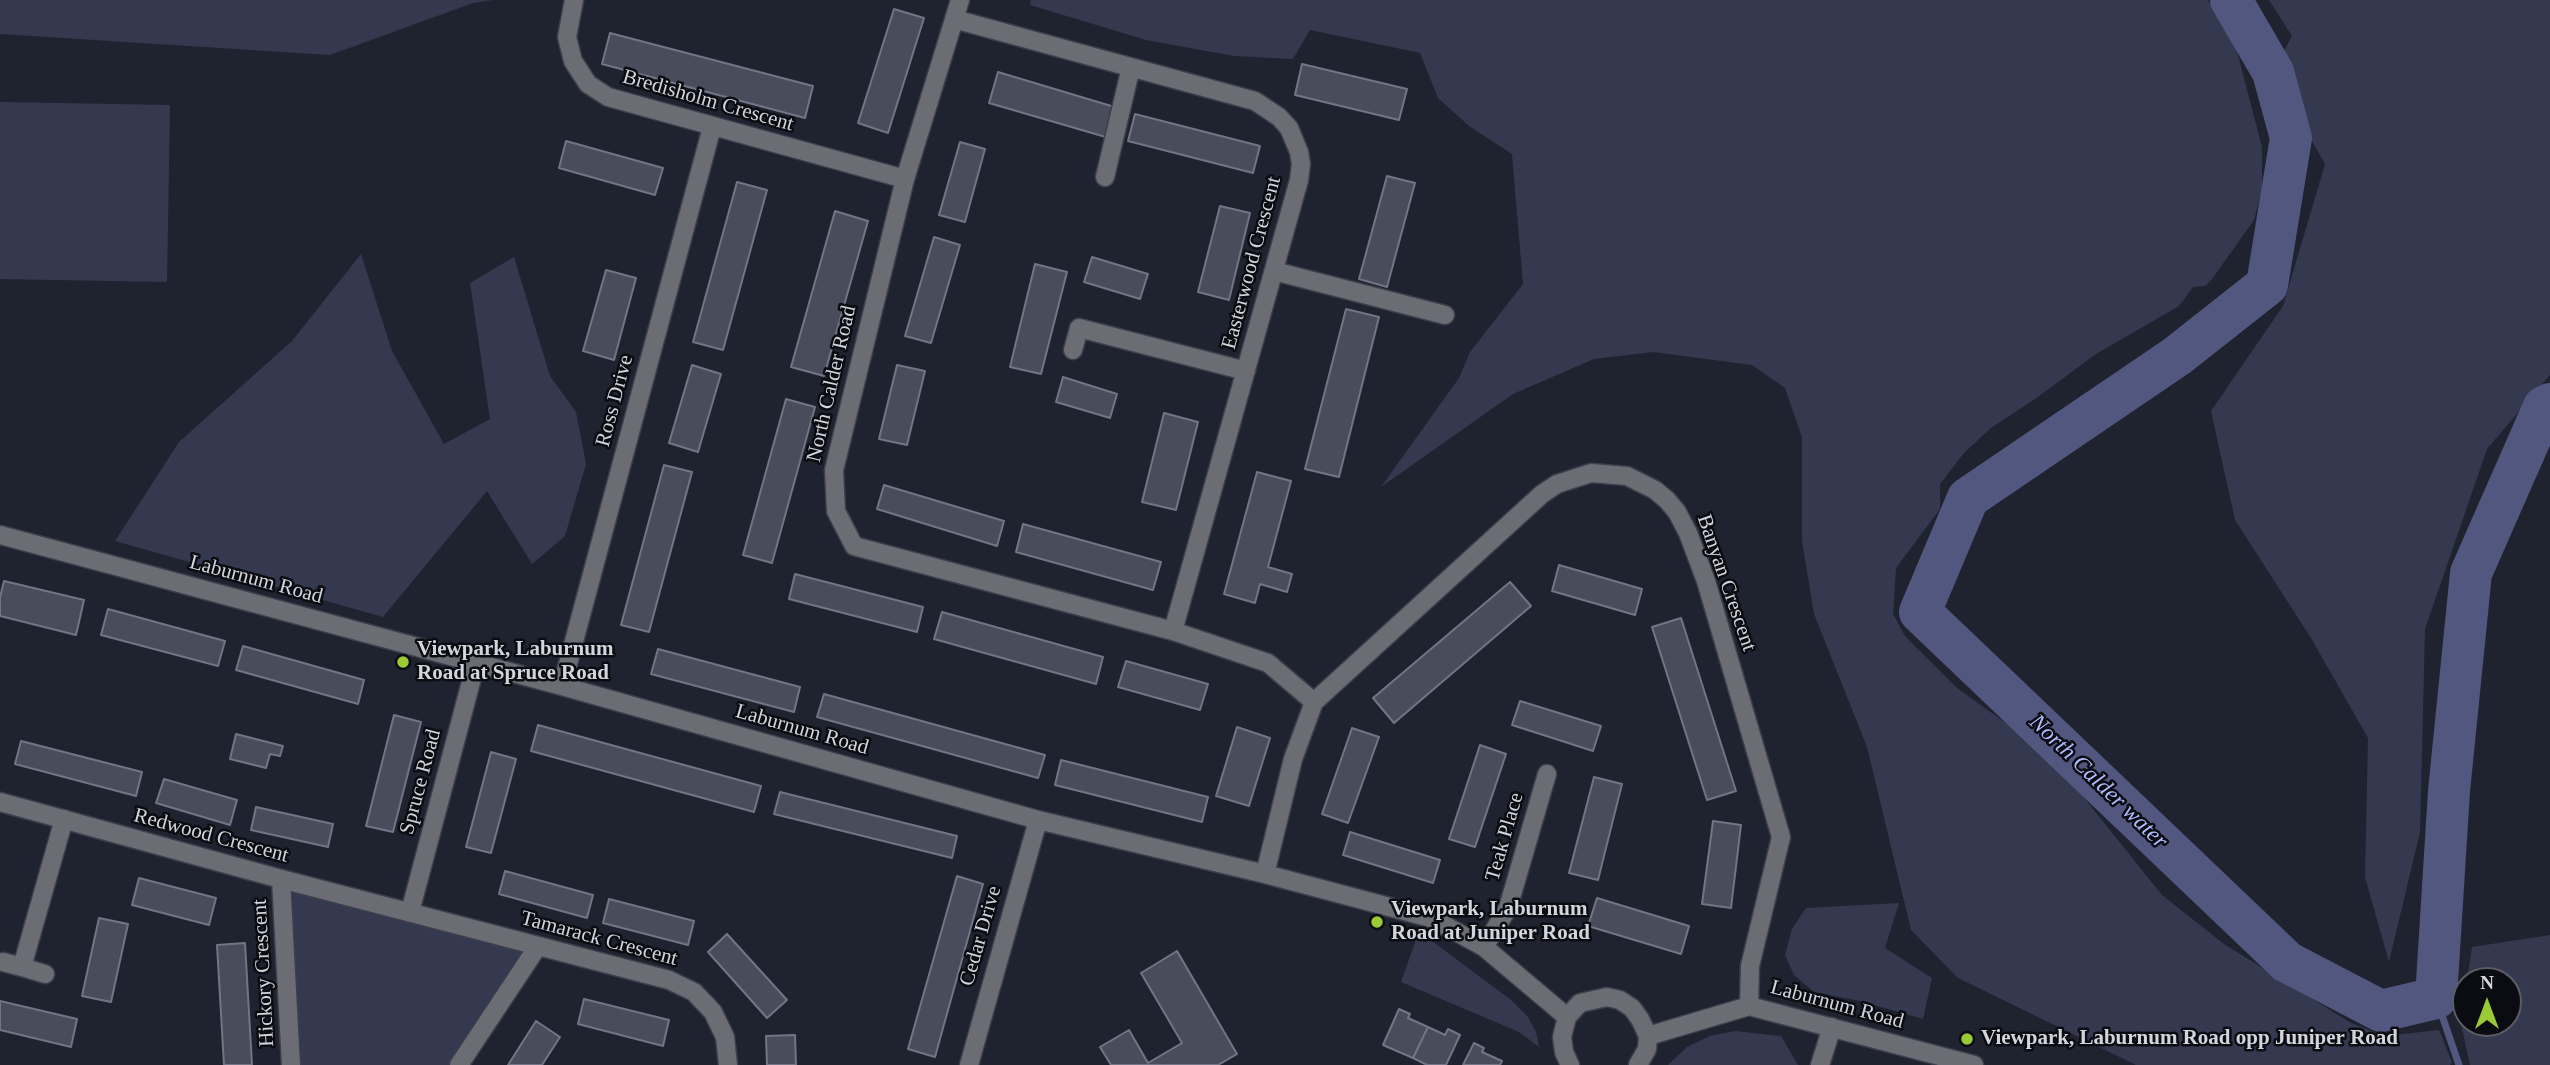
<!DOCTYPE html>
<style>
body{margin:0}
#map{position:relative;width:2550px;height:1065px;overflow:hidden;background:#1f222f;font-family:"Times New Roman",serif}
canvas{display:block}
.north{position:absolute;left:2452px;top:967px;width:70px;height:70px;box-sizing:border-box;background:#0b0c12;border:2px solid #5b5c64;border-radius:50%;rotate:0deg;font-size:19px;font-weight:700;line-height:28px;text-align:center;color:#d3d5de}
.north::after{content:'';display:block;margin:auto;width:24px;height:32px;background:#9acb34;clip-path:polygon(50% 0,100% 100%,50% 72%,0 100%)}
</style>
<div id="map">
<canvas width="2550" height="1065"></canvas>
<div class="north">N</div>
</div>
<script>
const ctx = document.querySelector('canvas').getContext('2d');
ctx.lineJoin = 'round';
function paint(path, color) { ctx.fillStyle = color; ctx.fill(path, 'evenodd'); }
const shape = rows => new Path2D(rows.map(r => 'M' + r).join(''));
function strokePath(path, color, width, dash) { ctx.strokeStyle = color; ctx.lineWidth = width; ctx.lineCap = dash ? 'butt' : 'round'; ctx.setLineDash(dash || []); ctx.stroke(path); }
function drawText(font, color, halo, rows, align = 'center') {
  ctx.font = font + ' "Times New Roman",serif'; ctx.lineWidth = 5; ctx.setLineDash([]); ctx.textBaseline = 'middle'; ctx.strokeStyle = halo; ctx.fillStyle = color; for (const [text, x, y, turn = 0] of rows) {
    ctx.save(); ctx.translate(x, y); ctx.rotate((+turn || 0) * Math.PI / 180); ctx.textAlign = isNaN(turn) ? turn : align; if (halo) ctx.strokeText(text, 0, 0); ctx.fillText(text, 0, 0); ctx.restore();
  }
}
paint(shape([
 [0,0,493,0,473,3,330,55,0,34],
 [1031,0,2208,0,2237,51,2262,147,2262,190,2254,220,2212,279,2205,286,2193,287,2179,306,2096,354,2035,399,1991,428,1964,453,1940,484,1940,509,1896,568,1893,614,1905,636,1957,688,2049,754,2162,895,2224,944,2351,1023,2385,1036,2439,1030,2452,1062,2450,1065,2136,1065,1958,978,1911,930,1867,747,1814,614,1802,541,1802,437,1785,388,1752,365,1653,352,1594,359,1513,394,1381,487,1459,378,1470,352,1523,284,1512,154,1469,126,1438,98,1420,53,1310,30,1293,59,1234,56,1146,40,1030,5],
 [2269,0,2550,0,2550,375,2487,449,2425,629,2420,832,2389,962,2365,877,2368,738,2311,638,2235,520,2211,411,2283,306,2325,164,2273,72,2292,36],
 [0,102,170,105,167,282,0,279],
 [361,254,392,351,444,444,490,419,470,283,514,257,550,376,576,412,586,464,565,536,532,564,487,491,383,617,115,541,179,442,292,341],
 [281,879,538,946,459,1065,291,1065],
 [1899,903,1885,948,1932,978,1923,1019,1860,1001,1814,992,1794,975,1785,955,1792,929,1806,908],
 [2550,935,2550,1065,2470,1065,2460,1019,2466,984,2466,1023,2508,1023,2508,981,2467,981,2472,947],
 [1417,937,1432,941,1511,1000,1528,1017,1536,1032,1539,1047,1519,1032,1401,982],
 [1735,1031,1781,1036,1798,1065,1668,1065,1687,1047,1710,1036]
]), '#353950');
strokePath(shape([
 [2436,998,2459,1065]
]), '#51577f', 7);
strokePath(shape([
 [2231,0,2273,72,2291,138,2267,285,2177,356,1968,498,1920,612,2287,962,2381,1011,2436,998,2449,791,2471,573,2544,407,2550,404]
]), '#51577f', 42);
const building = shape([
 [894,9,924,18,888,133,858,123,894,9],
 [610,33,813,86,805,118,602,64,610,33],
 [1302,64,1407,89,1399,120,1295,95,1302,64],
 [998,72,1118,108,1109,138,989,103,998,72],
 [1135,114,1260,146,1253,173,1128,141,1135,114],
 [566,141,663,168,655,195,559,168,566,141],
 [960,142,985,149,965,222,939,215,960,142],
 [1387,176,1415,183,1387,287,1359,279,1387,176],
 [737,182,767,190,723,350,693,342,737,182],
 [1220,206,1250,213,1229,300,1198,292,1220,206],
 [835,211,868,221,824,376,791,367,835,211],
 [934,237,960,245,931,343,905,336,934,237],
 [1092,257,1148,274,1140,299,1084,282,1092,257],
 [1035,264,1067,272,1041,374,1010,367,1035,264],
 [606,270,636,278,614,360,583,351,606,270],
 [1346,309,1379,317,1339,477,1305,469,1346,309],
 [692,365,721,374,698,452,669,443,692,365],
 [897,365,925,371,907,445,879,439,897,365],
 [1063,377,1117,394,1110,418,1056,402,1063,377],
 [786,399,815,407,772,563,743,555,786,399],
 [1164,413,1198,422,1176,510,1142,502,1164,413],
 [664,465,692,472,649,632,621,625,664,465],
 [1257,472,1291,481,1268,567,1292,574,1287,592,1260,584,1255,603,1224,594,1257,472],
 [884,485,1004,521,997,546,877,509,884,485],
 [1023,524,1161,562,1153,590,1016,552,1023,524],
 [1559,565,1642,589,1635,615,1552,591,1559,565],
 [795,574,923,607,917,632,789,599,795,574],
 [4,581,84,600,76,635,0,616,0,597,4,581],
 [1510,582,1531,606,1394,723,1373,698,1510,582],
 [108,609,225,641,218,666,101,635,108,609],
 [942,612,1103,657,1096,684,934,639,942,612],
 [1681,618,1736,791,1707,800,1652,627,1681,618],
 [243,646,364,680,358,704,236,670,243,646],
 [658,649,800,687,794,712,651,674,658,649],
 [1126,661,1208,684,1200,710,1118,687,1126,661],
 [824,694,1045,755,1038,778,817,717,824,694],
 [1520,701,1601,726,1593,751,1512,725,1520,701],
 [394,715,421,722,393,832,366,826,394,715],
 [538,725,761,786,754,812,531,751,538,725],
 [1237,727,1270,738,1249,806,1216,796,1237,727],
 [1352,728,1379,737,1348,823,1322,814,1352,728],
 [236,734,283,746,280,756,270,754,266,768,230,759,236,734],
 [21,741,142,772,136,796,15,764,21,741],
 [1480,745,1506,754,1475,847,1449,839,1480,745],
 [491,752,516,759,491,853,466,847,491,752],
 [1061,760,1208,797,1202,822,1055,785,1061,760],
 [1594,777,1622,784,1598,880,1569,873,1594,777],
 [164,779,237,800,230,825,156,803,164,779],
 [780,792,957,836,952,858,774,814,780,792],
 [256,807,333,824,328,847,251,830,256,807],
 [1713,821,1741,825,1731,908,1702,904,1713,821],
 [1350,832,1440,860,1433,883,1343,855,1350,832],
 [505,871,593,895,587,918,499,894,505,871],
 [957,876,983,884,935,1057,908,1049,957,876],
 [139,878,216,898,209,925,132,905,139,878],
 [1597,898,1689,926,1681,954,1588,926,1597,898],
 [609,899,694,921,688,945,603,923,609,899],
 [99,918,128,924,111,1002,82,996,99,918],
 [727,934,787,1000,767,1018,708,952,727,934],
 [245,943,252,1065,224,1065,217,945,245,943],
 [1177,951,1237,1054,1218,1065,1111,1065,1100,1047,1129,1030,1148,1063,1182,1043,1141,973,1177,951],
 [584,999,669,1020,663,1046,578,1024,584,999],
 [0,1001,77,1019,71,1047,0,1030,0,1001],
 [1399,1009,1410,1014,1408,1018,1428,1027,1413,1058,1383,1045,1399,1009],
 [536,1021,560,1037,542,1065,508,1065,536,1021],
 [1428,1027,1445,1035,1448,1029,1460,1035,1446,1065,1427,1065,1413,1058,1428,1027],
 [795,1035,796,1065,767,1065,766,1036,795,1035],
 [1474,1043,1484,1048,1482,1052,1502,1061,1500,1065,1463,1065,1474,1043]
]);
paint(building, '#494c5b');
strokePath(building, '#727586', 2);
const minor = shape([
 [574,0,567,37,573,61,588,84,608,97,905,179],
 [960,0,905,179,834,470,836,511,854,546,1173,631,1268,663,1314,702],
 [954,19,1255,101,1279,117,1289,128,1299,152,1301,164,1299,180,1173,631],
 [1105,177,1131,67],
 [1274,271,1445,315],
 [1073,350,1079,328,1246,371],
 [0,535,562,686,1038,820,1265,874,1431,918,1484,947,1567,1017],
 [562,686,712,127],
 [0,802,281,879,669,980,694,992,713,1012,725,1037,728,1065],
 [1265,874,1293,759,1314,702,1542,494,1557,484,1591,473,1627,476,1655,490,1667,500,1677,512,1688,533,1706,581,1781,837,1750,966,1749,1006],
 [281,879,291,1065],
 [410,912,476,663],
 [1484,947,1508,908,1547,774],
 [3,962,22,967,64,819],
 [22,967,45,974],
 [1648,1036,1749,1006,1974,1065],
 [459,1065,538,946],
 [969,1065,1038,820],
 [1570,1065,1564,1052,1562,1037,1567,1017,1580,1003,1607,997,1620,1000,1632,1008,1640,1019,1648,1036,1647,1049,1638,1065],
 [1820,1065,1832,1027]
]);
strokePath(minor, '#3c3f4b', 21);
strokePath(minor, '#6b6c74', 18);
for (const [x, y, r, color] of [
 [403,662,7,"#9acb34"],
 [1377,922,7,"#9acb34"],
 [1967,1039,7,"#9acb34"]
]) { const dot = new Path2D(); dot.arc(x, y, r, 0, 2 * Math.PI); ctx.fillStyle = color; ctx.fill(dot); strokePath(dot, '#0b0c12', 2.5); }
drawText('21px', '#d3d5de', '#0b0c12', [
 ["Bredisholm Crescent",708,101,16],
 ["Easterwood Crescent",1252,263,-75],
 ["North Calder Road",832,384,-77],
 ["Ross Drive",615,401,-75],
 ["Laburnum Road",256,580,15],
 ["Banyan Crescent",1726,583,71],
 ["Laburnum Road",802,730,16],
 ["Spruce Road",421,782,-75],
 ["Redwood Crescent",211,836,15],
 ["Teak Place",1505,837,-74],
 ["Cedar Drive",981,936,-74],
 ["Tamarack Crescent",599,939,15],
 ["Hickory Crescent",264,973,-93],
 ["Laburnum Road",1837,1005,15]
]);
drawText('bold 21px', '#d3d5de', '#0b0c12', [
 ["Viewpark, Laburnum",417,650],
 ["Road at Spruce Road",417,674],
 ["Viewpark, Laburnum",1391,910],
 ["Road at Juniper Road",1391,934],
 ["Viewpark, Laburnum Road opp Juniper Road",1981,1039]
], 'left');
drawText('italic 23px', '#b0bcfe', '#0b0c12', [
 ["North Calder water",2098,782,44]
]);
</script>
